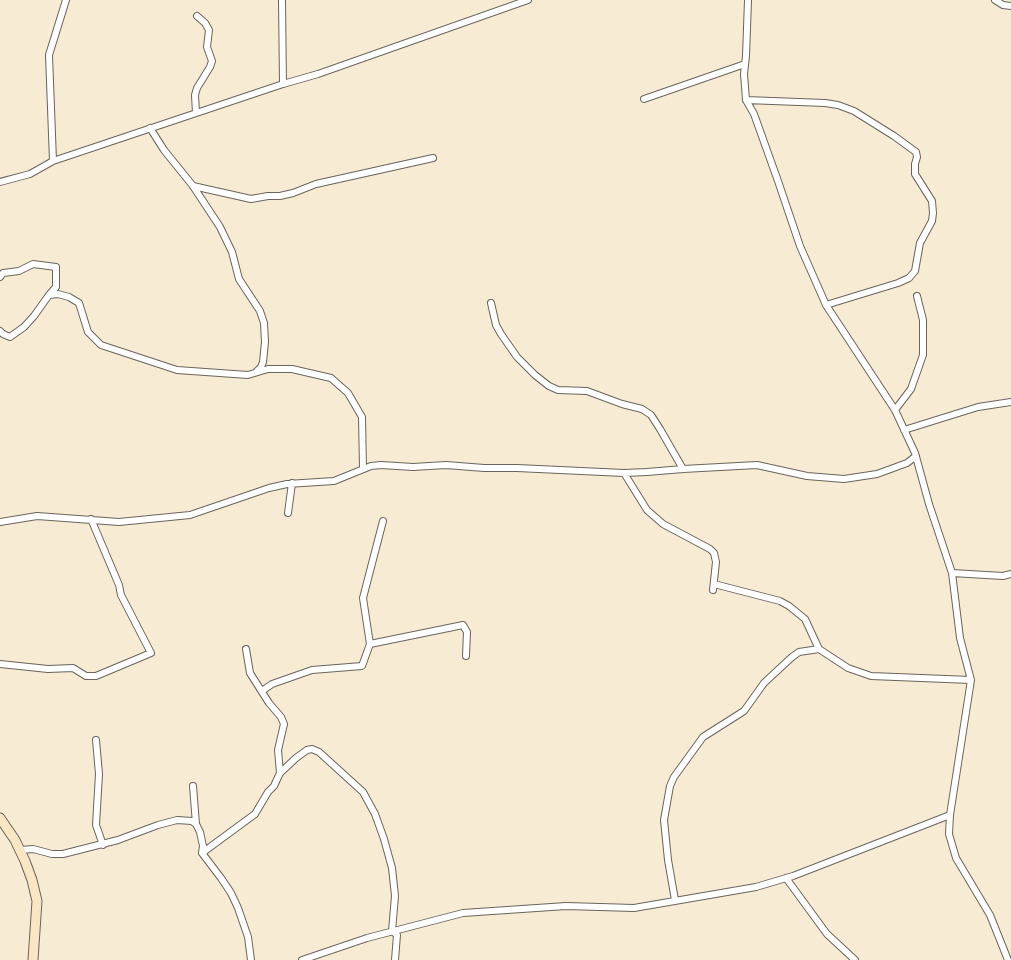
<!DOCTYPE html>
<style>
body{margin:0}
canvas{display:block;background:#f7ebd3}
</style>
<canvas width="1011" height="960"></canvas>
<script>
const ctx = document.querySelector('canvas').getContext('2d');
ctx.lineJoin = 'round';
const shape = rows => new Path2D(rows.map(r => 'M' + r).join(''));
function strokePath(path, color, width, dash) { ctx.strokeStyle = color; ctx.lineWidth = width; ctx.lineCap = dash ? 'butt' : 'round'; ctx.setLineDash(dash || []); ctx.stroke(path); }
const street = shape([
 [282,0,283,84],
 [748,0,746,56,744,74,746,100,754,114,778,181,800,246,826,305,895,410,915,453,929,504,952,573,960,638,971,680,950,815,949,834,956,858,990,915,1008,960],
 [995,0,1003,5,1011,6],
 [644,99,745,64],
 [746,100,825,103,838,105,854,111,894,136,916,152,917,157,915,164,915,174,932,201,933,213,932,221,920,243,915,271,909,278,898,283,826,305],
 [196,113,195,95,197,88,210,67,212,61,207,47,209,30,205,23,197,16],
 [150,128,164,150,193,186,220,227,232,252,239,279,260,311,264,323,265,342,263,362,261,367,256,372],
 [53,161,49,55,66,0],
 [0,182,30,174,53,161,283,84,318,74,528,0],
 [193,186,251,199,268,196,280,196,293,193,316,184,433,158],
 [0,277,3,273,19,271,33,264,56,267,56,287,49,295],
 [491,303,496,325,501,334,517,357,535,375,549,386,558,390,587,391,622,404,642,409,651,415,660,429,683,469],
 [0,331,3,334,10,337,24,327,34,316,49,295,58,294,69,297,79,303,88,332,101,345,177,370,248,375,268,369,292,369,331,378,348,393,362,417,363,469],
 [895,410,911,389,923,355,923,320,917,296],
 [904,430,978,407,1011,402],
 [624,473,647,510,663,524,710,549,714,553,716,562,713,590],
 [288,513,292,483],
 [0,522,37,516,119,522,190,515,269,488,287,484,334,481,371,466,381,465,413,467,446,465,484,468,517,468,624,473,647,472,683,469,757,465,807,476,844,479,877,474,907,463,916,456],
 [952,573,1003,576,1011,574],
 [714,584,780,601,789,606,805,619,819,649,848,668,871,676,971,680],
 [370,644,463,625,467,632,466,656],
 [246,649,250,673,269,703,281,717,284,724,278,750,280,773],
 [0,664,48,669,73,668,86,676,96,676,151,653,121,595,119,585,91,519],
 [262,691,272,684,312,670,362,666,370,644,363,598,383,521],
 [96,740,99,774,96,825,103,845],
 [193,786,196,824],
 [21,850,33,849,52,854,63,854,118,840,158,825,177,820,192,821,196,824,200,832,203,846,202,853,221,878,231,893,238,908,248,937,251,960],
 [202,853,255,814,268,792,274,786,280,773,296,758,307,750,312,749,319,752,363,792,375,814,384,839,392,868,395,896,392,931,397,935,395,960],
 [786,878,827,934,855,960],
 [675,900,668,860,664,820,670,786,674,777,703,737,744,711,764,683,792,657,799,652,819,649],
 [302,960,367,938,463,913,566,906,634,908,756,887,793,876,950,815]
]);
const secondary = shape([
 [0,818,15,840,25,861,32,880,37,901,33,960]
]);
strokePath(street, '#69645c', 8);
strokePath(secondary, '#69645c', 11);
strokePath(street, '#fff', 6);
strokePath(secondary, '#fbe6c4', 9);
</script>
